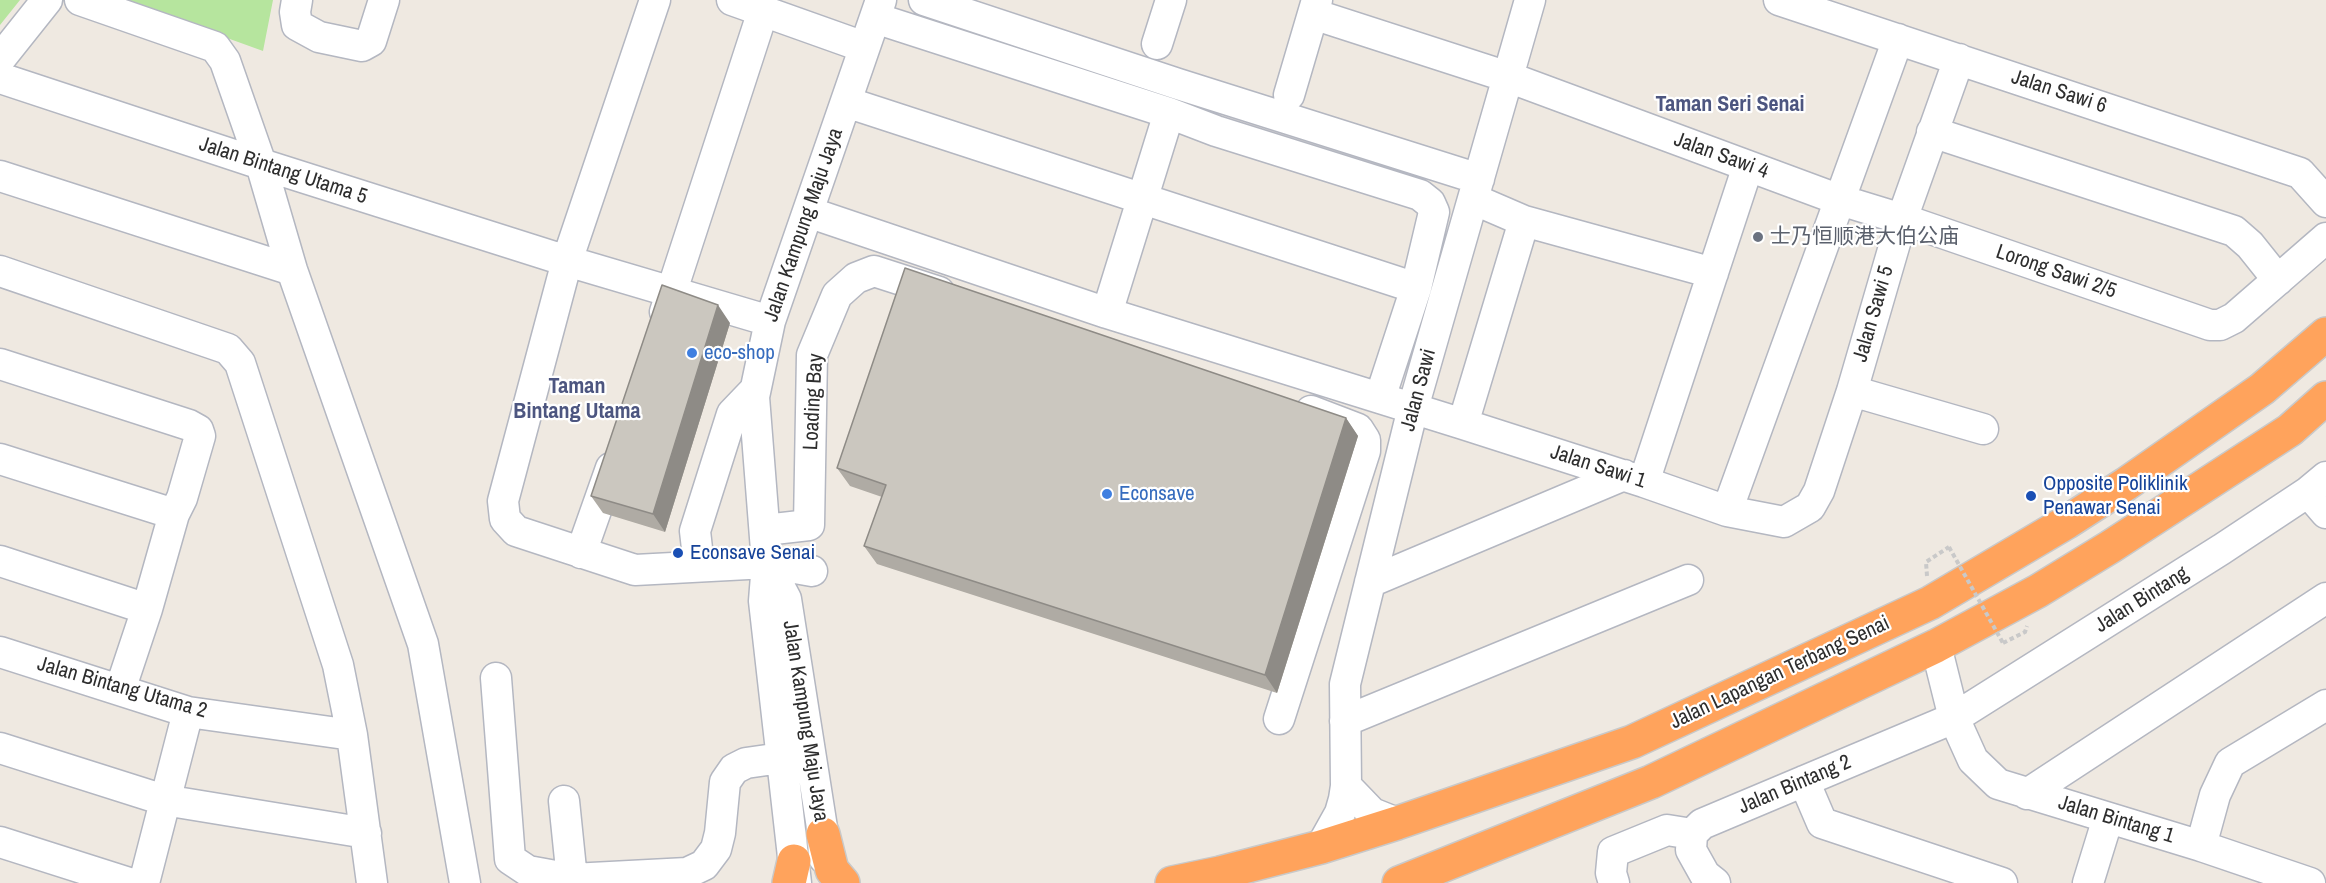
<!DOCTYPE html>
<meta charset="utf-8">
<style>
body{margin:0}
canvas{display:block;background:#efe9e1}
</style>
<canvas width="2326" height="883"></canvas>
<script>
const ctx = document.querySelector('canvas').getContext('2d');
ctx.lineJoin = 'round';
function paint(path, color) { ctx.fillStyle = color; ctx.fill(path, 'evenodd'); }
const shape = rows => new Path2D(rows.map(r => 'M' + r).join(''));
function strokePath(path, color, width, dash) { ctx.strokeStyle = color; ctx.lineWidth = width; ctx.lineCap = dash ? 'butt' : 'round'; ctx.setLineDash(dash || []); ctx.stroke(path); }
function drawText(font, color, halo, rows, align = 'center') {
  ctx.font = font + ' "Archivo Narrow","Noto Sans SC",sans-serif'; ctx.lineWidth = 4.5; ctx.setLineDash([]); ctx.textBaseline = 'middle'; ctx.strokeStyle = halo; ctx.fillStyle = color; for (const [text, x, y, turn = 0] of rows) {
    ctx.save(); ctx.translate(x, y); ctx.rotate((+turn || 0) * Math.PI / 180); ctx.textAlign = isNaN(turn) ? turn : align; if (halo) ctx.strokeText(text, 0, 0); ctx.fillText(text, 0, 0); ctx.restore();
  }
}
paint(shape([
 [0,0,20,0,0,25],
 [122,0,273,0,263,51]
]), '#b6e59e');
const minor = shape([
 [80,0,215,47,225,61,261,164,292,270,423,644,465,883],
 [297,0,295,12,297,25,319,37,362,46,371,41,384,0],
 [655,0,567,261,503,501,505,519,516,531,635,570,767,563,812,571],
 [732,0,864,47],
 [924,0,1178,84,1479,179],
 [1779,0,2300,173,2326,202],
 [1313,14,1508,77,1840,200,1902,219,2210,325,2220,325,2234,318,2326,238],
 [875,18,1169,113,1216,131,1420,195,1430,203,1434,212,1416,288,1380,398],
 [1157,44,1171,0],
 [0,59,47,0],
 [0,78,261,164,567,261,770,321],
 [1289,95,1317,0],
 [846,102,1416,288],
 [1932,132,2234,231,2250,245,2278,280],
 [0,176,292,270],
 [808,212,1107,313,1463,424,1644,482,1727,511,1784,522,1810,507,1819,491,1852,391,1902,219,1959,59],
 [1524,221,1713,273],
 [0,271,228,349,240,363,338,665,352,735,372,883],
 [665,312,763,11],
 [1107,313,1169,113],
 [0,364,189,425,198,430,200,436,182,498,174,514,0,459],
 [1852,391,1983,429],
 [1463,424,1524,221,1473,199],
 [1644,482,1748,166],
 [2308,492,2326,513],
 [1727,511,1898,39],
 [765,530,809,525,812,355,837,295,856,278,874,271,939,292],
 [581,553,611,468],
 [0,561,147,609,120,690],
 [767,563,786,599,823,834,824,858],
 [699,566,695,531,732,414,755,390],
 [1370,582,1624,475],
 [147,609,174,514],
 [1936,646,1954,718,1973,760,1998,784,2201,846,2310,883],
 [0,652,188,712,352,735],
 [496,678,510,859,528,871,572,879,687,873,704,865,716,849,720,833,725,782,734,769,746,763,781,758],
 [1279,719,1365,451,1365,440,1358,429,1311,411],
 [1345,721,1688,580],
 [0,748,164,800,366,833],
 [1804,781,1822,823,2002,883],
 [1346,786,1372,813,1397,823],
 [2027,794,2326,598],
 [564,801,572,879],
 [0,842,129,883],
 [2201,846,2215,795,2230,763,2326,705],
 [1321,847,1340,813,1344,799,1346,786,1345,684,1413,408,1530,0],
 [144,883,188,712],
 [796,883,764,601,767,563,754,397,770,321,881,0],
 [1614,883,1611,873,1613,852,1667,830,1692,834],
 [1715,883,1705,875,1691,850,1692,834,1702,824,1954,718,2222,549,2308,492,2326,477],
 [2088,883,2108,818]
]);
const highway = shape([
 [823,834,832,870,843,883],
 [789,883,794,861],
 [1172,883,1220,873,1321,847,1397,823,1632,742,1930,603,2067,522,2126,484,2262,389,2326,334],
 [1399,883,1651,782,1936,646,2038,591,2110,547,2290,430,2326,398]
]);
strokePath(minor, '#b4b7c1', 33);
strokePath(highway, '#c9c9c9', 36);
strokePath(shape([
 [1927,576,1926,562,1949,547],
 [2003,643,2025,632,2027,626]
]), '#c9c9c9', 4, [4.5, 3]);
strokePath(minor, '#fff', 30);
strokePath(highway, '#ffa35c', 33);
strokePath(shape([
 [1949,547,2003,643]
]), '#c9c9c9', 4, [4.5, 3]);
paint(shape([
 [730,323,665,532,603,513,591,496],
 [1346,418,1358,436,1277,693,877,564,864,546,882,497,850,486,837,468]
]), '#afaba4');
paint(shape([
 [718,305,730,323,665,532,653,514],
 [1346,418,1358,436,1277,693,1265,675]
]), '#8e8b86');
const building = shape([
 [905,268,1346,418,1265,675,864,546,886,485,837,468,905,268],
 [662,285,718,305,653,514,591,496,662,285]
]);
paint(building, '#cbc7bf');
strokePath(building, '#8e8b86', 1.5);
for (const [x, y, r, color] of [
 [1758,237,6,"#6b7280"],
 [692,353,6,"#3f7fe0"],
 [1107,494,6,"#3f7fe0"],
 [2031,496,6,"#1a4fb4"],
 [678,553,6,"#1a4fb4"]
]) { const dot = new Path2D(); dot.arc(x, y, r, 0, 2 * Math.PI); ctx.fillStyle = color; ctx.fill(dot); strokePath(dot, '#fff', 2); }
drawText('21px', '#2e2e2e', '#fff', [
 ["Jalan Sawi 6",2059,92,18],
 ["Jalan Sawi 4",1721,156,20],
 ["Jalan Bintang Utama 5",283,171,18],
 ["Jalan Kampung Maju Jaya",804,225,-71],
 ["Lorong Sawi 2/5",2056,272,19],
 ["Jalan Sawi 5",1874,314,-74],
 ["Jalan Sawi",1419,390,-75],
 ["Loading Bay",814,402,-87],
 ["Jalan Sawi 1",1598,467,18],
 ["Jalan Bintang",2142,600,-32],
 ["Jalan Lapangan Terbang Senai",1780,673,-25],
 ["Jalan Bintang Utama 2",122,688,16],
 ["Jalan Kampung Maju Jaya",805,721,81],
 ["Jalan Bintang 2",1795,785,-23],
 ["Jalan Bintang 1",2116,820,17]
]);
drawText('21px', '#5b616d', '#fff', [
 ["士乃恒顺港大伯公庙",1770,237]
], 'left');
drawText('21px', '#366cbe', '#fff', [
 ["eco-shop",704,353],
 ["Econsave",1119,494]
], 'left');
drawText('21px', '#164399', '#fff', [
 ["Opposite Poliklinik",2043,484],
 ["Penawar Senai",2043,508],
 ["Econsave Senai",690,553]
], 'left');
drawText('bold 22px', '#4d5680', '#fff', [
 ["Taman Seri Senai",1730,105],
 ["Taman",577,387],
 ["Bintang Utama",577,412]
]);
</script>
